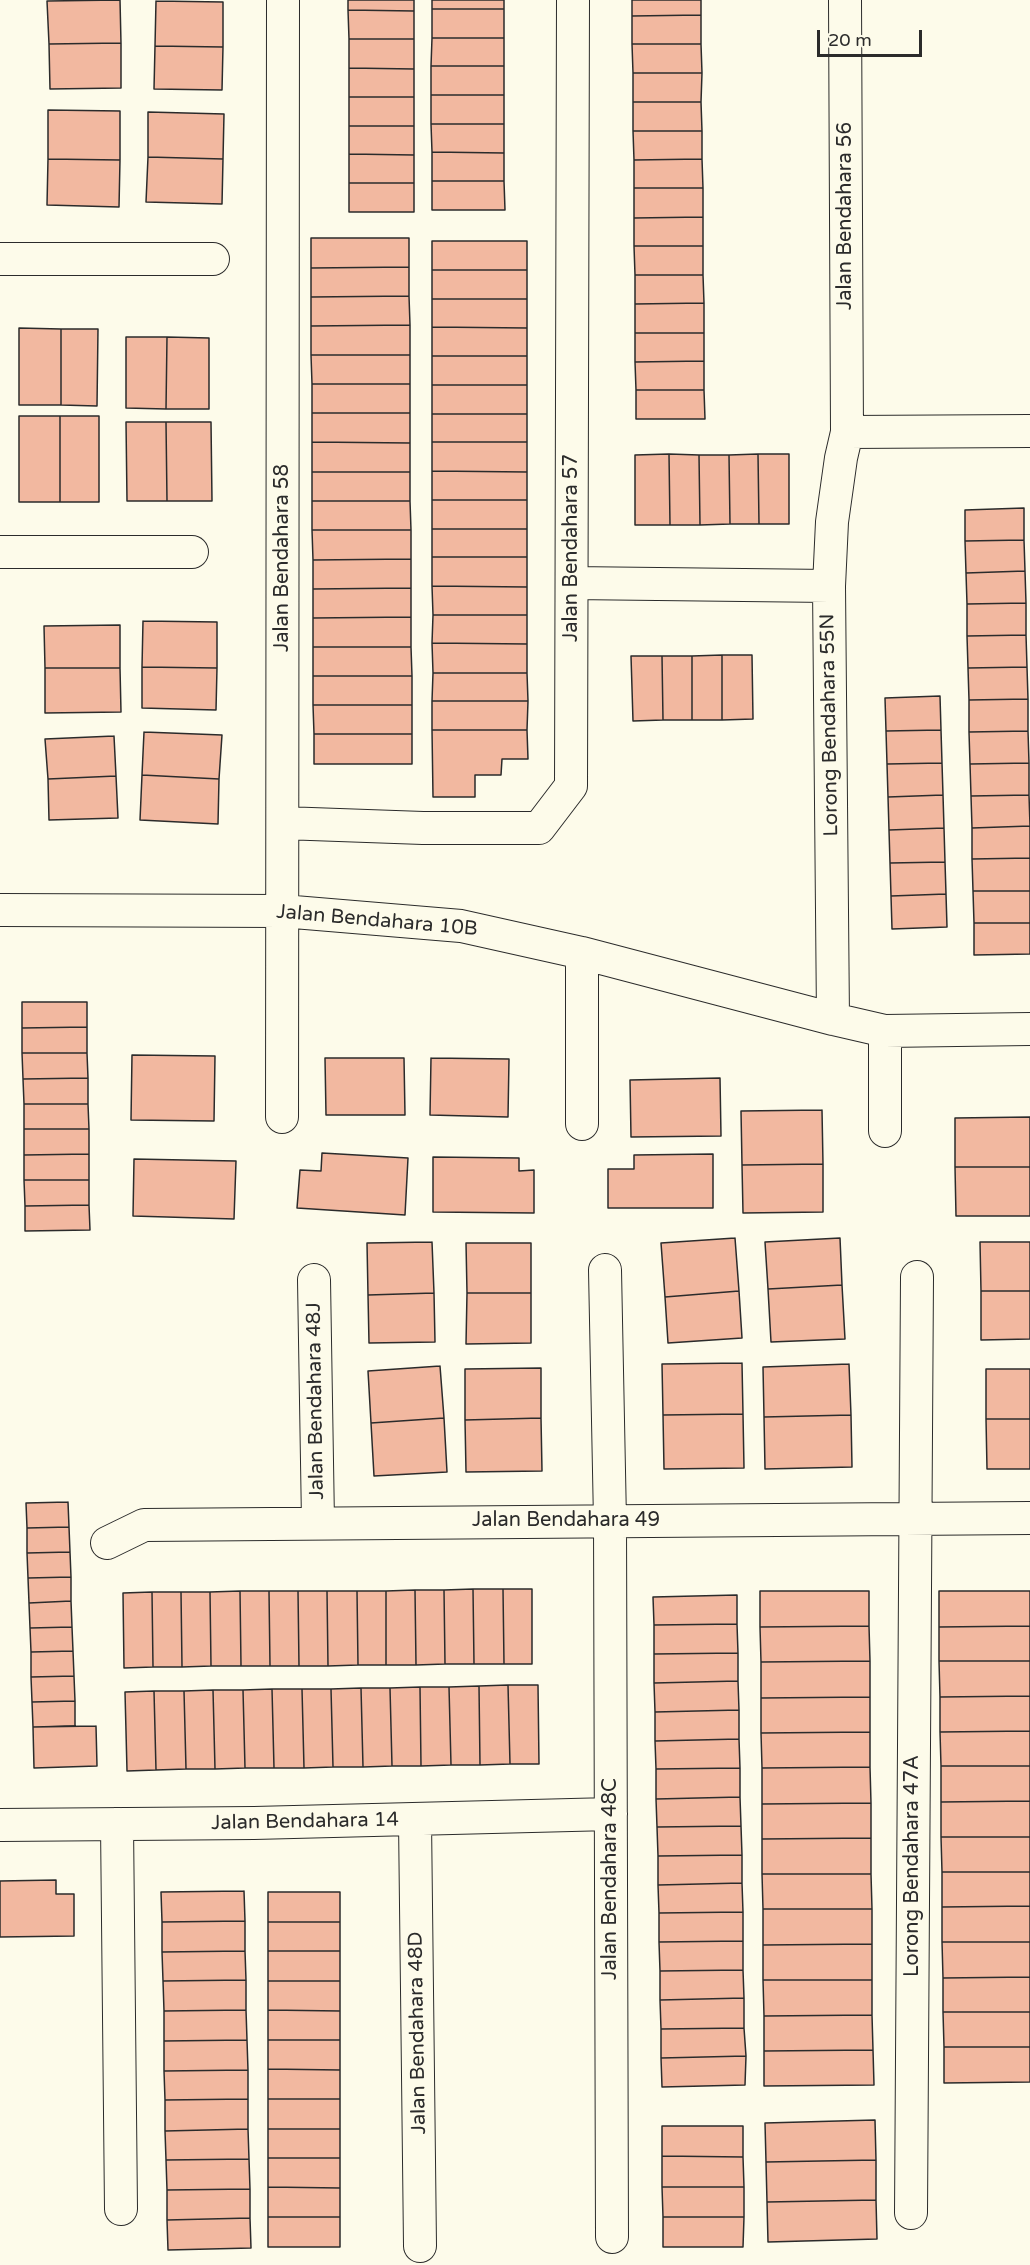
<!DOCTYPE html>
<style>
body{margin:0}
#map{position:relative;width:1030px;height:2265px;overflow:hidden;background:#fdfbea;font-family:"Varela Round",sans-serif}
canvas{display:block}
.scale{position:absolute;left:817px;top:30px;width:105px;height:27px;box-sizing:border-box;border:3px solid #2b2b2b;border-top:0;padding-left:8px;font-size:18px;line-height:21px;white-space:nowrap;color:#2b2b2b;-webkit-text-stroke:4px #fdfbea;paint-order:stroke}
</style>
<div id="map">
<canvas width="1030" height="2265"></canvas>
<div class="scale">20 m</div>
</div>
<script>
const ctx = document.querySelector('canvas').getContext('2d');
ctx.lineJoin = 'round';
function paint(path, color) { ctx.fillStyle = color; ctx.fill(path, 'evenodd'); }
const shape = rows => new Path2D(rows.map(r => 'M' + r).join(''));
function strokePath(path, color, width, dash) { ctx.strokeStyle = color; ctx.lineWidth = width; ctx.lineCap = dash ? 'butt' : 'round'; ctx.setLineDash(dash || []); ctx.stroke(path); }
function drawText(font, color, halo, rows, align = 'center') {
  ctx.font = font + ' "Varela Round",sans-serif'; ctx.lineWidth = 4.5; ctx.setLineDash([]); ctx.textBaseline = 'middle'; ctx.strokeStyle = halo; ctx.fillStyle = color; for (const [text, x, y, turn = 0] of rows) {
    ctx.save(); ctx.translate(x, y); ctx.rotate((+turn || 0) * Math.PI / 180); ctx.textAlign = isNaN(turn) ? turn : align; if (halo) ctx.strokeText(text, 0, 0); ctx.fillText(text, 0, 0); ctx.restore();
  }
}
const building = shape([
 [120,0,121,43,49,44,47,1,120,0],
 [348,0,414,0,414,11,348,10,348,0],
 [432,0,504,0,504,9,432,9,432,0],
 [632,0,701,0,701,15,632,16,632,0],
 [156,1,223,2,223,47,155,46,156,1],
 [432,9,504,9,504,38,432,38,432,9],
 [348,10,414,11,414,39,349,39,348,10],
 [701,15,701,44,632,44,632,16,701,15],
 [432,38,504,38,504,66,431,66,432,38],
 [349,39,414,39,414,69,349,68,349,39],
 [121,43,121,88,50,89,49,44,121,43],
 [632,44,701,44,702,73,633,73,632,44],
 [155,46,223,47,222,90,154,89,155,46],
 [431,66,504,66,504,95,431,95,431,66],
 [349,68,414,69,414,97,349,97,349,68],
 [633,73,702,73,701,102,633,102,633,73],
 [431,95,504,95,504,124,431,124,431,95],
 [349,97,414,97,414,126,349,126,349,97],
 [633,102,701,102,702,131,633,131,633,102],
 [48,110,120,111,120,160,48,159,48,110],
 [148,112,224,114,223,159,148,157,148,112],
 [431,124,504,124,504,153,432,152,431,124],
 [349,126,414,126,414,155,349,154,349,126],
 [633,131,702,131,702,159,634,160,633,131],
 [432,152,504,153,504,181,432,181,432,152],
 [349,154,414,155,414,183,349,183,349,154],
 [148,157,223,159,222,204,146,202,148,157],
 [48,159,120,160,119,207,47,205,48,159],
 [702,159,703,188,634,188,634,160,702,159],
 [432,181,504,181,505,210,432,210,432,181],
 [349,183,414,183,414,212,349,212,349,183],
 [634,188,703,188,703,217,634,218,634,188],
 [703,217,703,246,634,246,634,218,703,217],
 [311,238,409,238,409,267,311,268,311,238],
 [432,241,527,241,527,270,432,270,432,241],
 [634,246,703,246,703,275,635,275,634,246],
 [409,267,409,296,311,297,311,268,409,267],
 [432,270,527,270,527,299,432,299,432,270],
 [635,275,703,275,704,303,635,304,635,275],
 [409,296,410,325,311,326,311,297,409,296],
 [432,299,527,299,527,328,432,327,432,299],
 [704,303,704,333,635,333,635,304,704,303],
 [410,325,410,355,311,355,311,326,410,325],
 [432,327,527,328,527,356,432,356,432,327],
 [19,328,61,329,61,405,19,405,19,328],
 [61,329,98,329,97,406,61,405,61,329],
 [635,333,704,333,704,361,635,362,635,333],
 [126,337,167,337,166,409,126,408,126,337],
 [167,337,209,338,209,409,166,409,167,337],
 [311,355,410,355,410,384,312,384,311,355],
 [432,356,527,356,527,385,432,385,432,356],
 [704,361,704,390,636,390,635,362,704,361],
 [312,384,410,384,410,413,312,413,312,384],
 [432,385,527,385,527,414,432,414,432,385],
 [636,390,704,390,705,419,636,419,636,390],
 [312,413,410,413,410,443,312,442,312,413],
 [432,414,527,414,527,442,432,442,432,414],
 [19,416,60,416,60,502,19,502,19,416],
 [60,416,99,416,99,502,60,502,60,416],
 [126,422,166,422,167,501,127,501,126,422],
 [166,422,211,422,212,501,167,501,166,422],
 [312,442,410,443,410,472,312,472,312,442],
 [432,442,527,442,527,472,432,471,432,442],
 [669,454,699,455,700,525,670,525,669,454],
 [669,454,670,525,635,525,635,455,669,454],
 [758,454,789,454,789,524,759,524,758,454],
 [758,454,759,524,730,524,729,455,758,454],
 [699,455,729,455,730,524,700,525,699,455],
 [432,471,527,472,527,500,432,500,432,471],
 [312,472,410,472,410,501,312,501,312,472],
 [432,500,527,500,527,529,432,529,432,500],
 [312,501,410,501,411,530,312,530,312,501],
 [1024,508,1024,540,965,541,965,510,1024,508],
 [432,529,527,529,527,557,432,557,432,529],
 [312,530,411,530,411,559,313,560,312,530],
 [1024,540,1025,571,966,573,965,541,1024,540],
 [432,557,527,557,527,587,432,586,432,557],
 [411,559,411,588,313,589,313,560,411,559],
 [1025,571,1026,603,967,604,966,573,1025,571],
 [432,586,527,587,527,615,433,615,432,586],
 [411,588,411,617,313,618,313,589,411,588],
 [1026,603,1026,635,967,636,967,604,1026,603],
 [433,615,527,615,527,644,432,643,433,615],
 [411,617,411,647,313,647,313,618,411,617],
 [143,621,217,622,217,668,142,667,143,621],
 [120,625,120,668,45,668,44,626,120,625],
 [1026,635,1027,667,968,668,967,636,1026,635],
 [432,643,527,644,527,673,433,673,432,643],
 [313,647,411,647,412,676,313,676,313,647],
 [722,655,722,720,692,720,692,656,722,655],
 [722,655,752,655,753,719,722,720,722,655],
 [631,656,662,656,663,720,633,721,631,656],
 [662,656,692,656,692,720,663,720,662,656],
 [142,667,217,668,216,710,142,708,142,667],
 [1027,667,1028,699,969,700,968,668,1027,667],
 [45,668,120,668,121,712,45,713,45,668],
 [433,673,527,673,528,701,432,701,433,673],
 [313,676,412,676,412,705,313,705,313,676],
 [940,696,941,730,886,731,885,698,940,696],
 [1028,699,1028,731,969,732,969,700,1028,699],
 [432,701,528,701,527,730,432,730,432,701],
 [313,705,412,705,412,734,314,734,313,705],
 [432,730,527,730,528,759,502,759,501,775,475,775,475,797,433,797,432,730],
 [941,730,942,763,887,764,886,731,941,730],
 [1028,731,1029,763,970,764,969,732,1028,731],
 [144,732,222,735,219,779,142,775,144,732],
 [314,734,412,734,412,764,314,764,314,734],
 [114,736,116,776,48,779,45,739,114,736],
 [942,763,943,795,888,797,887,764,942,763],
 [1029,763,1029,795,971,796,970,764,1029,763],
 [142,775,219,779,218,824,140,820,142,775],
 [116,776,118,818,49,820,48,779,116,776],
 [943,795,944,828,889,830,888,797,943,795],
 [1029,795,1030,826,972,828,971,796,1029,795],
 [1030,826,1030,858,972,859,972,828,1030,826],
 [944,828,945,862,890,863,889,830,944,828],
 [1030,858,1030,891,973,891,972,859,1030,858],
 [945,862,946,894,891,896,890,863,945,862],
 [973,891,1030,891,1030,923,974,923,973,891],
 [946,894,947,927,892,929,891,896,946,894],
 [974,923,1030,923,1030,954,974,955,974,923],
 [22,1002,87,1002,87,1027,22,1028,22,1002],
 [87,1027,87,1053,22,1053,22,1028,87,1027],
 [22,1053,87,1053,88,1078,23,1079,22,1053],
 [132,1055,215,1056,214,1121,131,1120,132,1055],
 [325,1058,404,1058,405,1115,326,1115,325,1058],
 [431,1058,509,1059,508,1117,430,1115,431,1058],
 [88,1078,88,1104,24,1104,23,1079,88,1078],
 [720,1078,721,1136,631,1137,630,1080,720,1078],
 [24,1104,88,1104,89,1129,24,1129,24,1104],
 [822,1110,823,1164,742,1165,741,1111,822,1110],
 [1030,1117,1030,1167,955,1167,955,1118,1030,1117],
 [24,1129,89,1129,89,1154,24,1155,24,1129],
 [322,1153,408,1158,405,1215,297,1208,300,1170,321,1171,322,1153],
 [89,1154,89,1180,24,1180,24,1155,89,1154],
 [713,1154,713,1208,608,1208,608,1169,634,1169,634,1155,713,1154],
 [433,1157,519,1158,519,1171,534,1170,534,1213,433,1212,433,1157],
 [134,1159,236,1161,234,1219,133,1216,134,1159],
 [823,1164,823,1212,743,1213,742,1165,823,1164],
 [955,1167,1030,1167,1030,1216,956,1216,955,1167],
 [24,1180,89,1180,89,1205,25,1206,24,1180],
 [89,1205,90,1230,25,1231,25,1206,89,1205],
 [735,1238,739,1291,665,1297,661,1243,735,1238],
 [840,1238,842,1285,768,1289,765,1242,840,1238],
 [432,1242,434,1293,368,1295,367,1243,432,1242],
 [980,1242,1030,1242,1030,1291,981,1291,980,1242],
 [466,1243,531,1243,531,1293,467,1293,466,1243],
 [842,1285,845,1339,771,1342,768,1289,842,1285],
 [739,1291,742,1338,668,1343,665,1297,739,1291],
 [981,1291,1030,1291,1030,1339,981,1340,981,1291],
 [434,1293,435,1342,369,1343,368,1295,434,1293],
 [467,1293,531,1293,531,1343,466,1344,467,1293],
 [742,1363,743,1414,663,1415,662,1364,742,1363],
 [849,1364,851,1415,764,1417,763,1367,849,1364],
 [440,1366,444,1418,371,1423,368,1371,440,1366],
 [541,1368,541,1418,465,1420,465,1369,541,1368],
 [986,1369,1030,1369,1030,1419,986,1419,986,1369],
 [743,1414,744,1468,664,1469,663,1415,743,1414],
 [851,1415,852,1467,765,1469,764,1417,851,1415],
 [444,1418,447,1472,374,1476,371,1423,444,1418],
 [541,1418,542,1471,466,1472,465,1420,541,1418],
 [986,1419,1030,1419,1030,1469,987,1469,986,1419],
 [68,1502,69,1527,27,1528,26,1503,68,1502],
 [69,1527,70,1552,27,1553,27,1528,69,1527],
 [70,1552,71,1577,28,1578,27,1553,70,1552],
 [71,1577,71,1601,29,1603,28,1578,71,1577],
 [473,1589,474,1664,445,1664,444,1590,473,1589],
 [473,1589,503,1589,504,1664,474,1664,473,1589],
 [503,1589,532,1589,532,1664,504,1664,503,1589],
 [415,1590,416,1665,386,1665,386,1591,415,1590],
 [415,1590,444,1590,445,1664,416,1665,415,1590],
 [240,1591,241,1666,211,1666,210,1592,240,1591],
 [240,1591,269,1591,270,1666,241,1666,240,1591],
 [269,1591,298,1591,299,1666,270,1666,269,1591],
 [298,1591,327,1591,328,1666,299,1666,298,1591],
 [327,1591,357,1591,358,1665,328,1666,327,1591],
 [357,1591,386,1591,386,1665,358,1665,357,1591],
 [760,1591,869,1591,869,1626,760,1627,760,1591],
 [939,1591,1030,1591,1030,1626,939,1627,939,1591],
 [152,1592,153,1667,124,1668,123,1593,152,1592],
 [152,1592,181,1592,182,1667,153,1667,152,1592],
 [181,1592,210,1592,211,1666,182,1667,181,1592],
 [737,1595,737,1624,654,1625,653,1597,737,1595],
 [71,1601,72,1627,30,1628,29,1603,71,1601],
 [737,1624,738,1653,654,1654,654,1625,737,1624],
 [869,1626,870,1661,761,1662,760,1627,869,1626],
 [1030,1626,1030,1661,939,1661,939,1627,1030,1626],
 [72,1627,73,1651,31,1652,30,1628,72,1627],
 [73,1651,74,1676,31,1677,31,1652,73,1651],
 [738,1653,738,1681,654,1683,654,1654,738,1653],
 [870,1661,870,1697,761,1698,761,1662,870,1661],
 [939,1661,1030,1661,1030,1696,940,1697,939,1661],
 [74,1676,75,1701,32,1702,31,1677,74,1676],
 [738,1681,739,1710,655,1712,654,1683,738,1681],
 [508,1685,538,1685,539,1764,510,1764,508,1685],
 [508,1685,510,1764,480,1765,479,1686,508,1685],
 [479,1686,480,1765,451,1765,449,1687,479,1686],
 [420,1687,449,1687,451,1765,421,1766,420,1687],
 [420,1687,421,1766,392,1766,390,1688,420,1687],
 [361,1688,390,1688,392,1766,363,1767,361,1688],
 [361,1688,363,1767,333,1767,331,1689,361,1688],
 [272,1689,302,1689,304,1768,274,1768,272,1689],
 [272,1689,274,1768,245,1768,243,1690,272,1689],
 [302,1689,331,1689,333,1767,304,1768,302,1689],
 [213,1690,243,1690,245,1768,215,1769,213,1690],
 [213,1690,215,1769,186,1769,184,1691,213,1690],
 [154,1691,184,1691,186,1769,156,1770,154,1691],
 [154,1691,156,1770,127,1771,125,1692,154,1691],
 [1030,1696,1030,1731,940,1732,940,1697,1030,1696],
 [870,1697,870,1732,761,1733,761,1698,870,1697],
 [75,1701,75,1726,33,1727,32,1702,75,1701],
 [739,1710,739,1739,655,1741,655,1712,739,1710],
 [96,1726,97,1766,34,1768,33,1727,96,1726],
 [1030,1731,1030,1766,941,1766,940,1732,1030,1731],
 [870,1732,870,1767,762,1768,761,1733,870,1732],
 [739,1739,740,1768,656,1769,655,1741,739,1739],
 [941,1766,1030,1766,1030,1801,941,1802,941,1766],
 [870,1767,871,1803,762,1804,762,1768,870,1767],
 [740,1768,740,1797,656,1799,656,1769,740,1768],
 [740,1797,741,1826,657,1827,656,1799,740,1797],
 [1030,1801,1030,1837,941,1837,941,1802,1030,1801],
 [871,1803,871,1838,762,1839,762,1804,871,1803],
 [741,1826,742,1855,658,1856,657,1827,741,1826],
 [941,1837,1030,1837,1030,1872,942,1872,941,1837],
 [871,1838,871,1874,762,1874,762,1839,871,1838],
 [742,1855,742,1883,658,1885,658,1856,742,1855],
 [942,1872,1030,1872,1030,1906,942,1907,942,1872],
 [762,1874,871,1874,872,1909,763,1909,762,1874],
 [56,1880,56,1894,74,1894,74,1936,0,1937,0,1881,56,1880],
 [742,1883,743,1912,659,1913,658,1885,742,1883],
 [244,1891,245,1921,162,1922,161,1892,244,1891],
 [268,1892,340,1892,340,1922,268,1922,268,1892],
 [1030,1906,1030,1942,942,1942,942,1907,1030,1906],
 [763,1909,872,1909,872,1944,763,1945,763,1909],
 [743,1912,743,1941,659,1942,659,1913,743,1912],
 [245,1921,245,1951,162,1952,162,1922,245,1921],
 [268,1922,340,1922,340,1951,268,1951,268,1922],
 [743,1941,743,1970,660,1971,659,1942,743,1941],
 [942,1942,1030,1942,1030,1977,943,1978,942,1942],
 [872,1944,872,1980,763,1980,763,1945,872,1944],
 [245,1951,246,1980,163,1981,162,1952,245,1951],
 [268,1951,340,1951,340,1981,268,1981,268,1951],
 [743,1970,744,1998,660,2000,660,1971,743,1970],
 [1030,1977,1030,2012,943,2012,943,1978,1030,1977],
 [246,1980,246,2010,164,2011,163,1981,246,1980],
 [763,1980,872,1980,872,2015,764,2016,763,1980],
 [268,1981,340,1981,340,2011,268,2010,268,1981],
 [744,1998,744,2028,661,2029,660,2000,744,1998],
 [246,2010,247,2040,164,2041,164,2011,246,2010],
 [268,2010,340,2011,340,2040,268,2040,268,2010],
 [943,2012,1030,2012,1030,2047,944,2047,943,2012],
 [872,2015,873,2050,764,2051,764,2016,872,2015],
 [744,2028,746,2056,661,2058,661,2029,744,2028],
 [247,2040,248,2070,164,2071,164,2041,247,2040],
 [268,2040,340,2040,340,2070,268,2069,268,2040],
 [944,2047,1030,2047,1030,2082,944,2083,944,2047],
 [873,2050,874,2085,764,2086,764,2051,873,2050],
 [746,2056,745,2085,662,2087,661,2058,746,2056],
 [268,2069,340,2070,340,2099,268,2099,268,2069],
 [248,2070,248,2099,165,2100,164,2071,248,2070],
 [248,2099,248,2129,165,2131,165,2100,248,2099],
 [268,2099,340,2099,340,2129,268,2129,268,2099],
 [875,2120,876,2160,766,2162,765,2123,875,2120],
 [662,2126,743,2126,743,2157,662,2156,662,2126],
 [248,2129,249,2159,166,2160,165,2131,248,2129],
 [268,2129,340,2129,340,2158,268,2158,268,2129],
 [662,2156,743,2157,744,2187,662,2187,662,2156],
 [268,2158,340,2158,340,2188,268,2187,268,2158],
 [249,2159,250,2189,167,2190,166,2160,249,2159],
 [876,2160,876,2200,767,2202,766,2162,876,2160],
 [268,2187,340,2188,340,2217,268,2217,268,2187],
 [662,2187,744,2187,744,2217,663,2217,662,2187],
 [250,2189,250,2218,167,2220,167,2190,250,2189],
 [876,2200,877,2239,768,2242,767,2202,876,2200],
 [268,2217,340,2217,340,2247,268,2247,268,2217],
 [663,2217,744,2217,743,2247,663,2247,663,2217],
 [250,2218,251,2248,168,2250,167,2220,250,2218]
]);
paint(building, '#f2b8a0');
strokePath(building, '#2b2b2b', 1.5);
const street = shape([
 [0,259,213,259],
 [847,432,1030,431],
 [0,552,192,552],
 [572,583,829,586],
 [283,823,423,828,539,828,571,786,573,0],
 [0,910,282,911,461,926,582,953,833,1019,885,1031,1030,1029],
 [833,1019,829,586,832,522,841,458,847,432,845,0],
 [282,1117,283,0],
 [582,1124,582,953],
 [885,1131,885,1031],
 [605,1270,610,1521,612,2237],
 [314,1280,318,1522],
 [107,1543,144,1525,1030,1518],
 [415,1820,420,2246],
 [117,1824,121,2209],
 [0,1825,254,1823,611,1814],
 [911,2213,917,1277]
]);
strokePath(street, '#2b2b2b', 34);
strokePath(street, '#fdfbea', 32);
drawText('20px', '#2b2b2b', '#fdfbea', [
 ["Jalan Bendahara 56",846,216,-90],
 ["Jalan Bendahara 57",572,548,-90],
 ["Jalan Bendahara 58",283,558,-90],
 ["Lorong Bendahara 55N",830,725,-91],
 ["Jalan Bendahara 10B",377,921,5],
 ["Jalan Bendahara 48J",316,1401,-91],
 ["Jalan Bendahara 49",566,1521],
 ["Jalan Bendahara 14",305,1822,-1],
 ["Lorong Bendahara 47A",913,1866,-90],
 ["Jalan Bendahara 48C",611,1879,-90],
 ["Jalan Bendahara 48D",418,2033,-91]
]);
</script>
